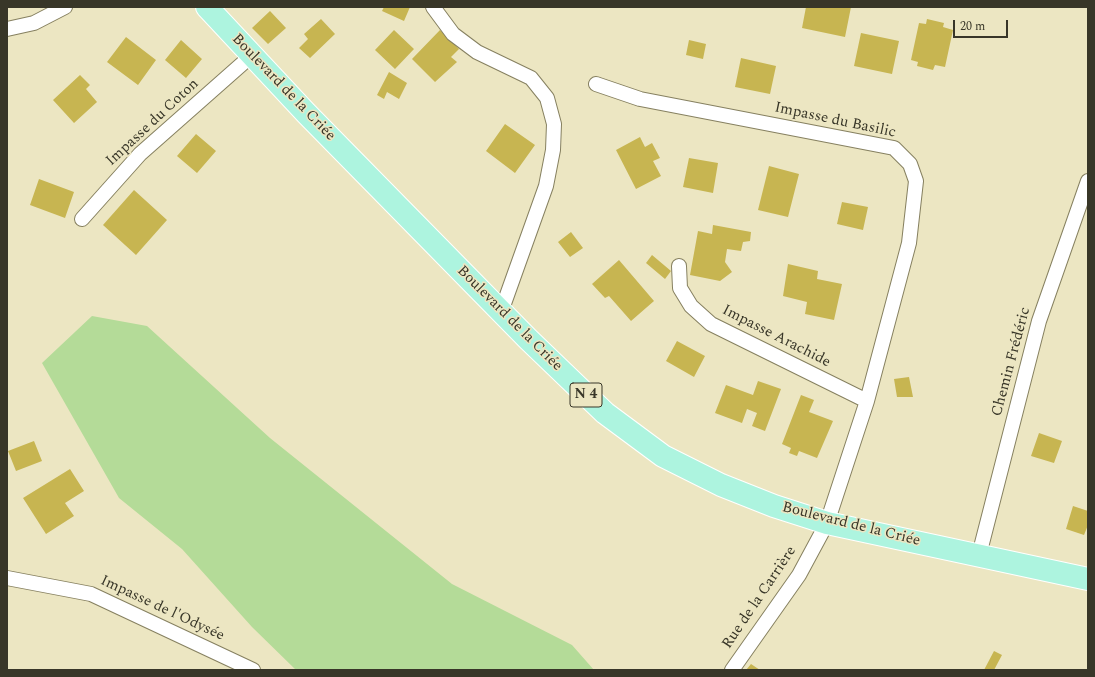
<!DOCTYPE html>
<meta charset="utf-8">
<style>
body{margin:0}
#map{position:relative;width:1095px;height:677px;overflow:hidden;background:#ece6c2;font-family:Spectral,serif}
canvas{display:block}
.frame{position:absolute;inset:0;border:8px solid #383628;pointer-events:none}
.scale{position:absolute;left:953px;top:20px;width:55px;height:18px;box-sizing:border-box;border:2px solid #383628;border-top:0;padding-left:5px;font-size:12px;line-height:14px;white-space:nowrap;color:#383628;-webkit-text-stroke:3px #ece6c2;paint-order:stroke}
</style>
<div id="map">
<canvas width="1095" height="677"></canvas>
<div class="frame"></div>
<div class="scale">20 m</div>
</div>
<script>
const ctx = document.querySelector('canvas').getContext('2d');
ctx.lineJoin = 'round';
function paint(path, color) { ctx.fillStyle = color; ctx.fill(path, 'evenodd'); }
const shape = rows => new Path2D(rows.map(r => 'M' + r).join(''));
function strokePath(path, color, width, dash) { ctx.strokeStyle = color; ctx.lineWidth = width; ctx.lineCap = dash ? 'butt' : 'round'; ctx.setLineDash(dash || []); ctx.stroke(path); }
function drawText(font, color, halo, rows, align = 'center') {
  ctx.font = font + ' Spectral,serif'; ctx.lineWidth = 3; ctx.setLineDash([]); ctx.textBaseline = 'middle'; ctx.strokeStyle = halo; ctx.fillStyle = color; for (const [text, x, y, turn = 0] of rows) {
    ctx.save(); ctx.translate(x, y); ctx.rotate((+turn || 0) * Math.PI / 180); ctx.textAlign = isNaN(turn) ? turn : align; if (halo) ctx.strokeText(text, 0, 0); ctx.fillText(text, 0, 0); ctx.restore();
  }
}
paint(shape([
 [92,316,147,326,270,438,452,584,572,645,594,670,296,670,252,627,182,549,119,498,42,363]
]), '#b4db98');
paint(shape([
 [384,7,410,7,404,21,382,11],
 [806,7,851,7,845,37,802,28],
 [270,11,286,28,268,44,252,28],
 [321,19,335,34,310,58,299,48,308,39,304,34],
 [927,19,944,23,943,27,953,30,945,67,935,65,933,70,917,66,918,62,911,60,919,23,926,24],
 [394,30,414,49,395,69,375,50],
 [440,30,459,49,451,57,457,62,435,82,412,59],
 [861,33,899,41,892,74,854,66],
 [126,37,156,60,138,85,107,62],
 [181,40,202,59,186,78,165,60],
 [689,40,706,44,703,59,686,55],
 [741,58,776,66,770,94,735,87],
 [389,72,407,83,399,99,387,92,384,99,377,95],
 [80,75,90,85,86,89,97,102,74,123,53,100],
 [505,124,535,145,515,173,486,151],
 [196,134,216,151,197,173,177,156],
 [640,137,645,147,652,143,660,158,653,161,661,176,636,189,616,150],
 [689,158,718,163,713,193,683,187],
 [769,166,799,174,788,217,758,210],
 [39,179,74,192,65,218,30,205],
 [134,190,167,220,136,255,103,225],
 [842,202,868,207,863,230,837,224],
 [713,225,751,232,750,241,743,242,741,251,727,249,725,262,732,272,720,281,690,275,698,231,712,234],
 [571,232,583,248,570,257,558,242],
 [652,255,671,271,665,279,646,263],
 [619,260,654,301,631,321,609,296,605,298,592,284],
 [788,264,818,271,817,279,842,284,834,320,805,314,807,302,783,296],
 [677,341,705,356,694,377,666,361],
 [909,377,913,397,897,397,894,379],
 [758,381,781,389,765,431,752,426,757,413,747,409,742,423,715,413,726,385,753,395],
 [801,395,814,400,809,412,833,421,817,458,799,451,797,456,789,453,791,448,782,444],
 [1039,433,1062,441,1054,463,1031,456],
 [34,441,42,461,16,471,8,451],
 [70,469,84,491,65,503,74,516,46,534,23,498],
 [1073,506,1088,511,1088,525,1084,535,1066,529],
 [994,651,1002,655,994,670,984,670],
 [751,664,760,670,746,670]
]), '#c7b551');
const street = shape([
 [433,7,453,34,477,52,531,78,547,98,554,124,553,150,546,186,501,312],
 [7,29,34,23,65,7],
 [596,84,640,99,894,148,910,164,916,181,909,243,867,401,827,523,799,575,732,670],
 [82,219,140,154,251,56],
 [679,266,680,288,691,306,711,324,867,401],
 [979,555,1039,321,1088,181],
 [7,578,91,594,253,670]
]);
const primary = shape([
 [207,7,306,113,528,339,605,413,663,456,721,485,774,506,827,523,1088,579]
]);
strokePath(street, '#868060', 16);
strokePath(primary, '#fff', 24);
strokePath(street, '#fff', 14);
strokePath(primary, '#adf4df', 22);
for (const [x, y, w] of [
 [586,395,32]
]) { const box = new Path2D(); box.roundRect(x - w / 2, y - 12, w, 24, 3); ctx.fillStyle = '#ece6c2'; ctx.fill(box); strokePath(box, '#383628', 1); }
drawText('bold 14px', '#383628', null, [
 ["N 4",586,395]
]);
drawText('15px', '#383628', '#ece6c2', [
 ["Boulevard de la Criée",283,88,46],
 ["Impasse du Basilic",835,121,12],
 ["Impasse du Coton",153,123,-43],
 ["Boulevard de la Criée",509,319,45],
 ["Impasse Arachide",776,337,27],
 ["Chemin Frédéric",1012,362,-75],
 ["Boulevard de la Criée",851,525,14],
 ["Rue de la Carrière",760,598,-56],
 ["Impasse de l'Odysée",162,609,25]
]);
</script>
